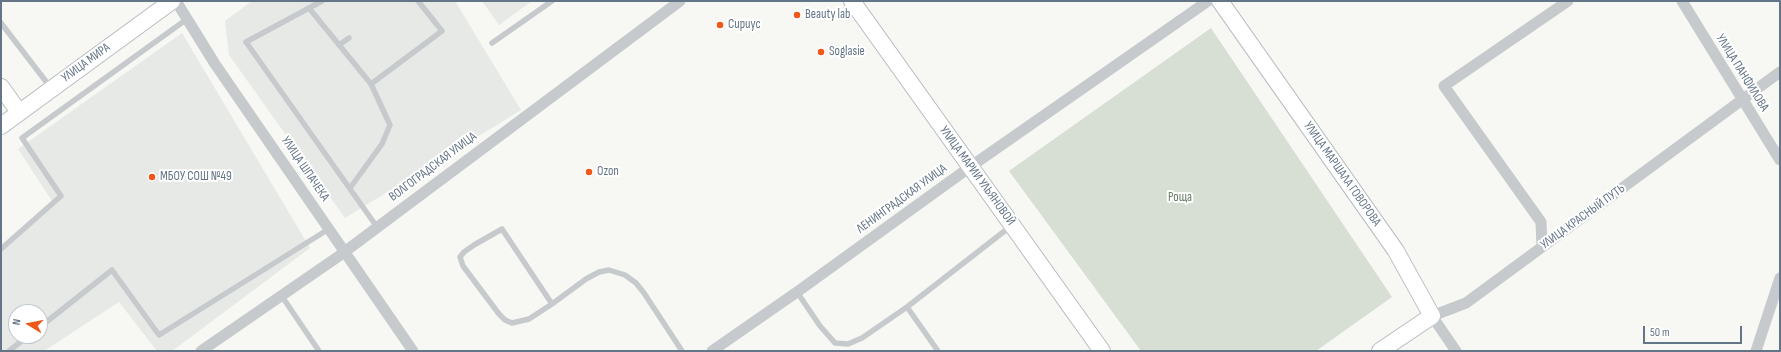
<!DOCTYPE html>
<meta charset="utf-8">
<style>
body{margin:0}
#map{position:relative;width:1781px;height:352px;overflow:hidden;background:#f7f7f3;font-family:"Sofia Sans Condensed",sans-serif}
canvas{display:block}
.frame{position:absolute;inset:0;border:2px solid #647587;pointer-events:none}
.north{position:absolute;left:8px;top:304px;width:40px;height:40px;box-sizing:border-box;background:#fff;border:1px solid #c1c8cf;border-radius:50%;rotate:280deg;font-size:11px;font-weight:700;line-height:16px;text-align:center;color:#647587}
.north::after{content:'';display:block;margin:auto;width:14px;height:18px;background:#f0581a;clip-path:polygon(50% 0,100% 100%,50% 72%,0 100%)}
.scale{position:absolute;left:1643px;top:326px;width:99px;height:18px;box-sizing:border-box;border:2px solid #647587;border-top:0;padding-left:5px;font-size:12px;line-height:14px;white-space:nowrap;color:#647587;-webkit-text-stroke:3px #fff;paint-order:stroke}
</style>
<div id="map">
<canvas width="1781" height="352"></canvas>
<div class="frame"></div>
<div class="north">N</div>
<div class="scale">50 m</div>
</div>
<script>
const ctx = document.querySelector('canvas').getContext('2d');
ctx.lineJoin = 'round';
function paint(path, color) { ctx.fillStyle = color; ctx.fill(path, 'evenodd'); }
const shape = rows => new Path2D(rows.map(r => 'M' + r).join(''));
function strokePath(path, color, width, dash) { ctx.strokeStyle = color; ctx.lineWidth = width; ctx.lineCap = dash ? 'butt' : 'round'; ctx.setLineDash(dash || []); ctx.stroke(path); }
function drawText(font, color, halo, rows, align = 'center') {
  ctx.font = font + ' "Sofia Sans Condensed",sans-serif'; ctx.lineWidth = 4; ctx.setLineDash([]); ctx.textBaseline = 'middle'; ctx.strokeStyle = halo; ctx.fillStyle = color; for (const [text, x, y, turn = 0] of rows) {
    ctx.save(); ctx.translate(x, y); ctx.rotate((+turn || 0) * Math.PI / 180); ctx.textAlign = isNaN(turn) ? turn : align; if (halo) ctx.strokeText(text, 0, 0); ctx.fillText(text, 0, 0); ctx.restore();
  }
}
paint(shape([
 [252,1,455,1,521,110,345,218,229,55,225,21],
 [482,1,532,1,499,25],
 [182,33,310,248,172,351,157,351,119,302,44,351,1,351,1,247,54,204,18,149],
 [16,312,40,312,40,336,16,336]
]), '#e7e9e7');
paint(shape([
 [1211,28,1392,297,1316,351,1141,351,1009,171]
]), '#d7dfd4');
const secondary = shape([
 [852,1,1102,351],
 [1220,1,1396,251,1432,316,1380,351],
 [1,87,19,112],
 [1,126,172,1]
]);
strokePath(secondary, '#b8bdc2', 18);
strokePath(shape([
 [322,1,246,42,377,227],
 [309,8,371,84],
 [1,23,51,88],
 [492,43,552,1],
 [339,45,349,38],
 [350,188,382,144,390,125,371,84,442,31,418,1],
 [1,249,61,196,22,138,187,19],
 [797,292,820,326,835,343,848,344,862,338,907,307,938,351],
 [281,295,319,351],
 [552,304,502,229,474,245,464,252,460,257,463,266,499,314,505,320,512,323,529,319,552,304,586,279,599,272,609,270,625,275,636,283,644,293,682,351],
 [907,307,1011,226],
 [40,327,112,270,159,335,324,232],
 [9,351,28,336]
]), '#c6cacd', 5.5);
strokePath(shape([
 [176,1,215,64,413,351],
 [1682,1,1780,160],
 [1542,247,1541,222,1444,86,1568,1],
 [201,351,339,256,680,1],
 [712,351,797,292,970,167,1208,1],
 [1456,351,1432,316,1466,303,1780,72],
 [1756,351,1780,278]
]), '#c6cacd', 11);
strokePath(secondary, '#fff', 16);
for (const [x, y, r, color] of [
 [797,15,4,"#f0581a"],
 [720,25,4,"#f0581a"],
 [821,52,4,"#f0581a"],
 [589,172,4,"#f0581a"],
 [152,177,4,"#f0581a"]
]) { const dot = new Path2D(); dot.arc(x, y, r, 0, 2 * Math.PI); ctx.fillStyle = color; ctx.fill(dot); strokePath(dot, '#fff', 1.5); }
drawText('13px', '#647587', '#fff', [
 ["Beauty lab",805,15],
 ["Сириус",728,25],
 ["Soglasie",829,52],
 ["Ozon",597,172],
 ["МБОУ СОШ №49",160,177]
], 'left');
drawText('13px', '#647587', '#fff', [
 ["УЛИЦА МИРА",86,63,-36],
 ["УЛИЦА ПАНФИЛОВА",1742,73,58],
 ["ВОЛГОГРАДСКАЯ УЛИЦА",433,167,-37],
 ["УЛИЦА ШПАЧЕКА",305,169,56],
 ["УЛИЦА МАРШАЛА ГОВОРОВА",1342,174,55],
 ["УЛИЦА МАРИИ УЛЬЯНОВОЙ",977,176,54],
 ["ЛЕНИНГРАДСКАЯ УЛИЦА",902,199,-36],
 ["УЛИЦА КРАСНЫЙ ПУТЬ",1583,217,-36]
]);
drawText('13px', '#63785f', '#fff', [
 ["Роща",1180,198]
]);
</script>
